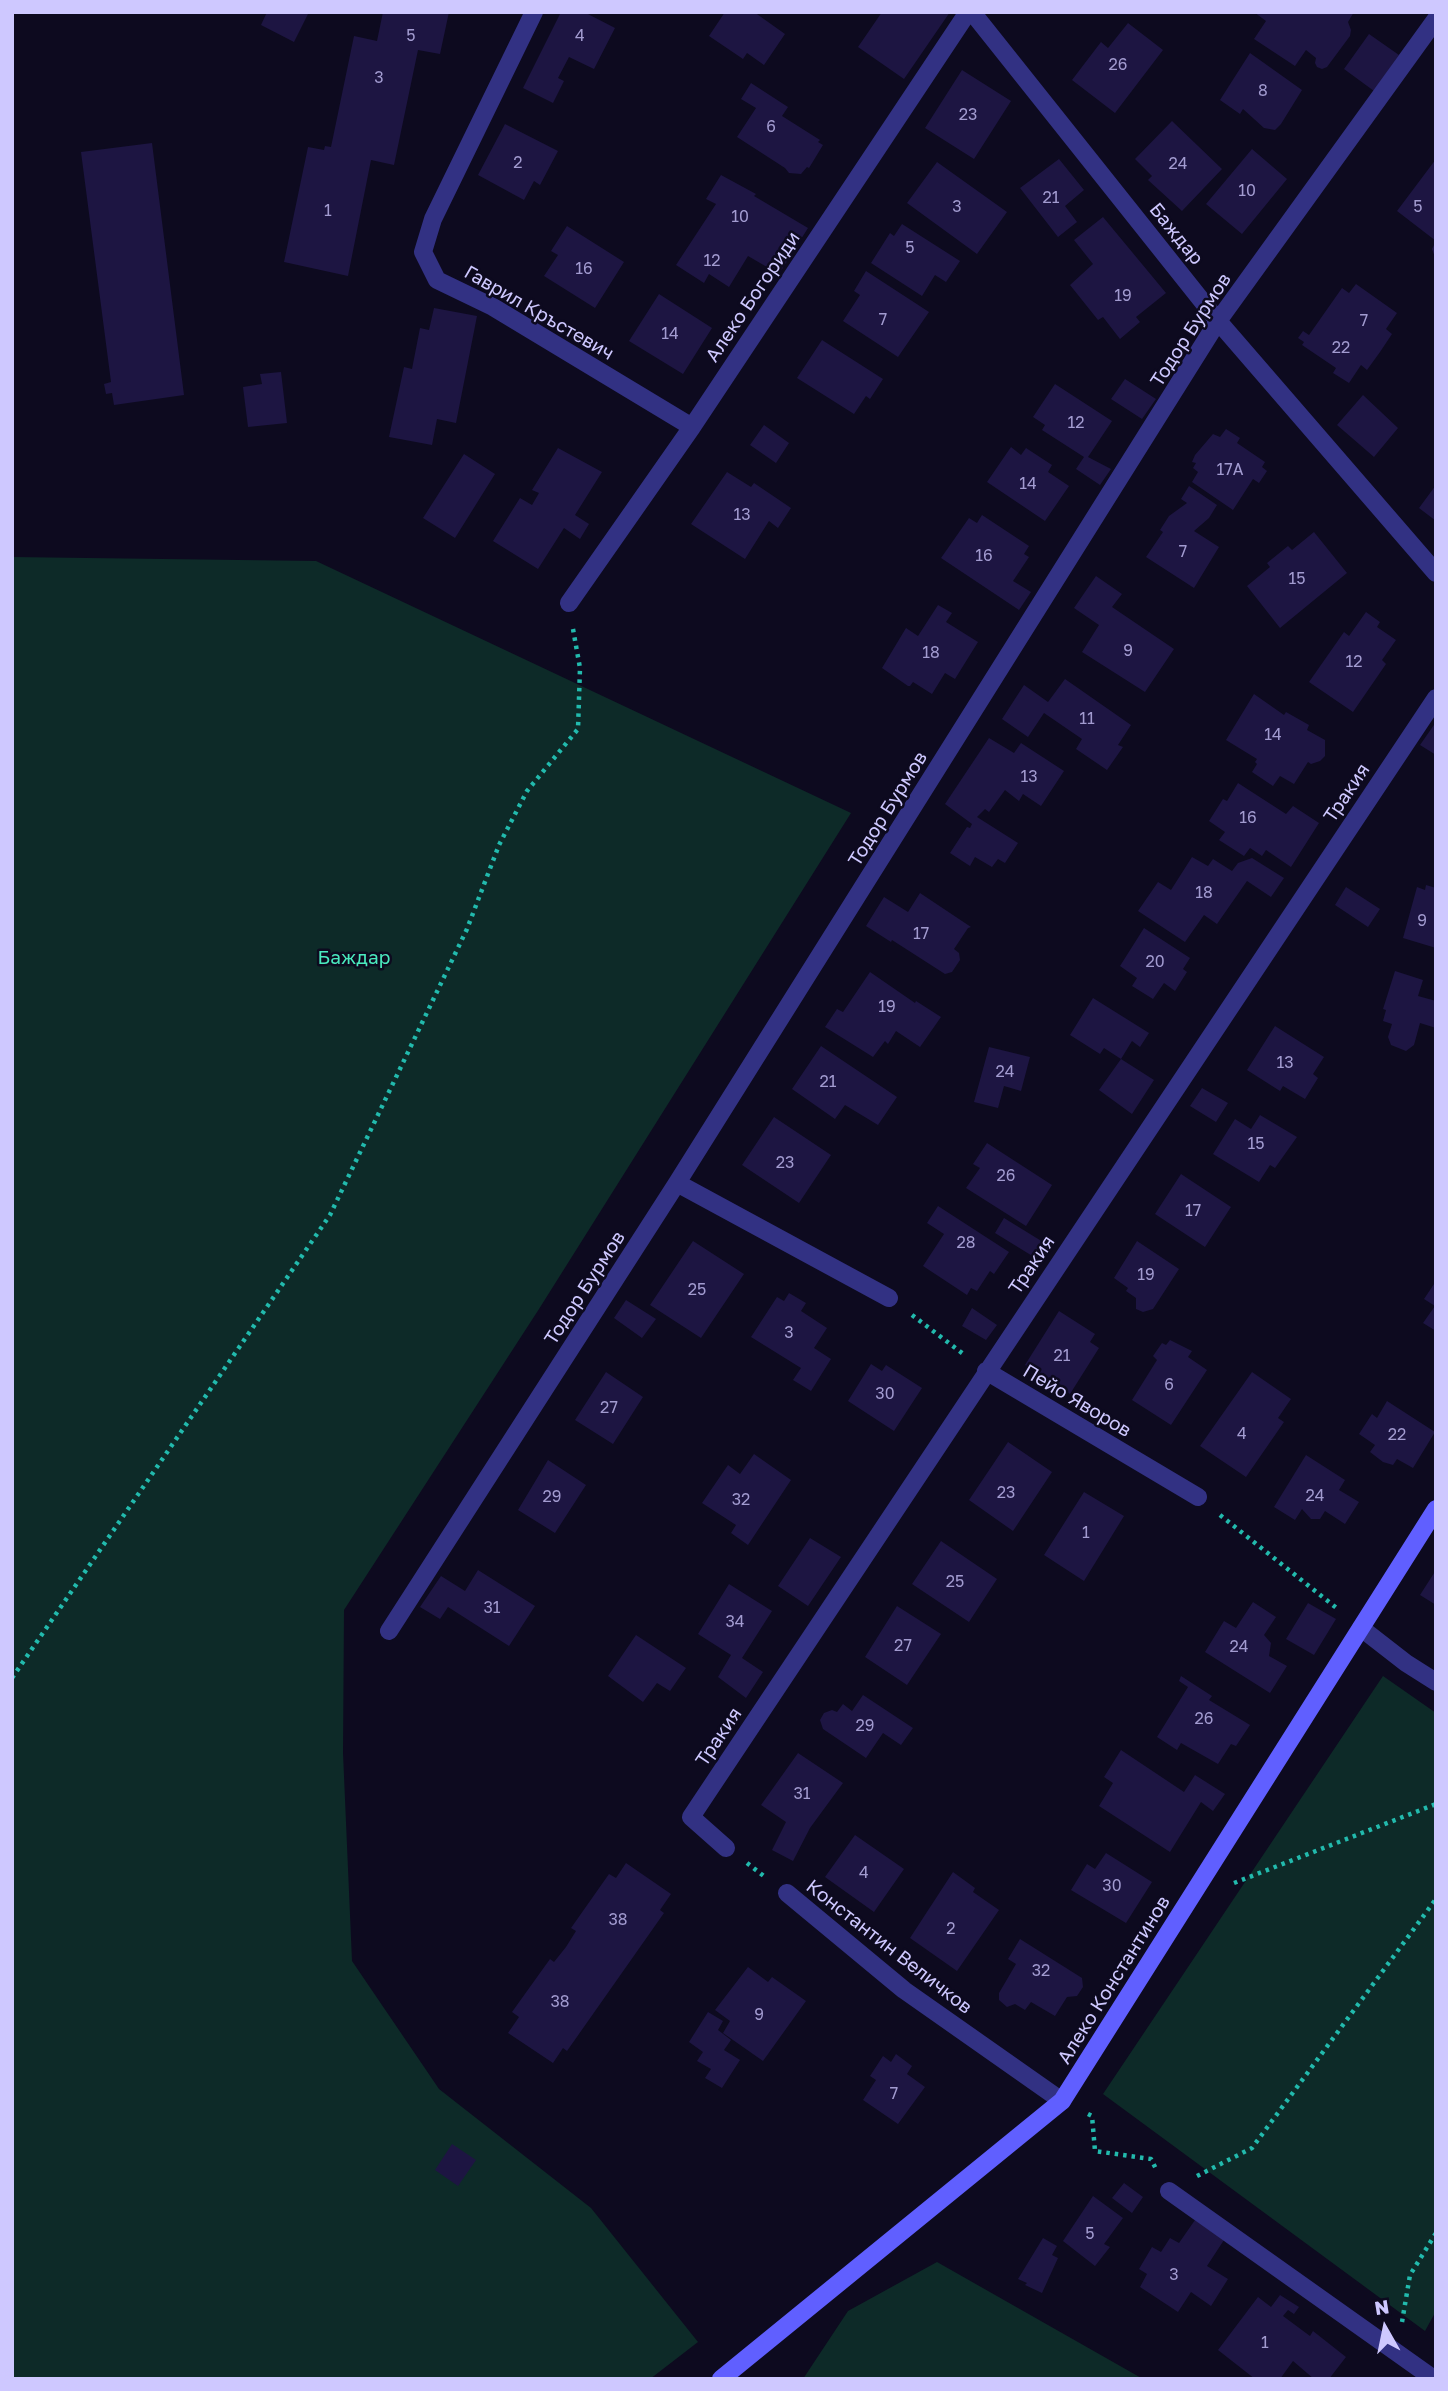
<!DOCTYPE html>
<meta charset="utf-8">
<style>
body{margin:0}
#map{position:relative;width:1448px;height:2391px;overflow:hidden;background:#0d0a1f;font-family:"Golos Text",sans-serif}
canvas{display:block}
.frame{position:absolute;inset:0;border:14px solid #cec8ff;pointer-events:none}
.north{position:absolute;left:1350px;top:2293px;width:70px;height:70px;-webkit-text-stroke:5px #0d0a1f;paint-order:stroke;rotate:351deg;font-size:19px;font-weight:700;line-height:28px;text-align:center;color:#cec8ff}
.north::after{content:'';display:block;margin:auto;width:24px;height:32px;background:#cec8ff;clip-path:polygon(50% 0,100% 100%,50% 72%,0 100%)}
</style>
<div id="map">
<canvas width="1448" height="2391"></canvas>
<div class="frame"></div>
<div class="north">N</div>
</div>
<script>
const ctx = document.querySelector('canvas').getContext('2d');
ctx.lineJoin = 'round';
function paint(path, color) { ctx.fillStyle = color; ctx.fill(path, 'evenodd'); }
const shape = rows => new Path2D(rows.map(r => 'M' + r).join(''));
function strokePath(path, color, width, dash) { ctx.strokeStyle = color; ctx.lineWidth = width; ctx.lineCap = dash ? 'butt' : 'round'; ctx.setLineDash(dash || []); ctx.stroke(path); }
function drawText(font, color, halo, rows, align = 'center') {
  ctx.font = font + ' "Golos Text",sans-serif'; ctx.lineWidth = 5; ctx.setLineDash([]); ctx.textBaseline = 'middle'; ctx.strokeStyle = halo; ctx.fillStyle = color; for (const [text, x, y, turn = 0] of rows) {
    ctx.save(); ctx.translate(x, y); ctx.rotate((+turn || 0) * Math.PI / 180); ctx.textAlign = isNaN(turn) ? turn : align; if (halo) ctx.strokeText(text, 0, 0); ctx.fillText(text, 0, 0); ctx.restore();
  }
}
paint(shape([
 [12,557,316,561,851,813,539,1309,344,1610,343,1753,352,1961,439,2089,591,2208,698,2342,650,2379,12,2379],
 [1383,1676,1436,1713,1436,2311,1425,2331,1103,2094],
 [937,2262,1143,2379,803,2379,848,2311]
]), '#0d2a28');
paint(shape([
 [267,12,309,12,294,42,261,25],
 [383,12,449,12,440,54,418,50,394,165,371,160,348,276,284,262,308,147,324,150,325,146,331,147,354,36,377,41],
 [561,12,584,12,615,28,594,69,569,57,558,78,564,81,553,103,523,88],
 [725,12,754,12,785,34,764,65,747,53,743,59,709,36],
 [882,12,950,12,904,79,858,47],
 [1254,12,1354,12,1348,22,1351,30,1350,36,1327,67,1322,69,1317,67,1315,63,1316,58,1306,50,1295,66,1254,39,1266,21],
 [1128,23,1163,50,1115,113,1072,80,1101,42,1108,48],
 [1369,34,1399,55,1374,91,1344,69],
 [1250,53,1302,90,1281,124,1275,130,1264,128,1243,109,1240,114,1220,100],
 [962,70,1011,101,974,159,925,128],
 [751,83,788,107,782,116,820,140,818,142,823,145,809,168,807,167,801,174,789,173,785,168,737,137,756,108,741,99],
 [1172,121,1222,169,1182,211,1148,180,1152,176,1135,159],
 [505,124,558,151,540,185,534,181,524,200,478,175],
 [152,143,184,395,114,405,112,393,106,394,104,384,111,382,81,152],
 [1252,149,1287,179,1242,234,1206,204],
 [1059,159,1084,190,1065,206,1077,222,1058,237,1020,188],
 [1436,159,1436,260,1432,249,1436,241,1397,211],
 [937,162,1007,212,977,254,907,203],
 [721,175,756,194,754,196,808,228,779,274,748,256,729,287,709,274,704,283,676,265,716,204,706,199],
 [1103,217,1166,293,1136,317,1140,322,1120,339,1103,317,1098,320,1070,285,1093,264,1074,240],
 [902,224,960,261,946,282,935,275,922,296,871,263,890,233,894,236],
 [567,226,624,262,595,308,544,276,558,255,551,251],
 [866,271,929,312,898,357,843,321,860,295,854,291],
 [1356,284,1397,313,1386,329,1392,334,1380,352,1367,370,1361,365,1349,383,1333,373,1336,368,1302,345,1304,342,1298,338,1303,331,1309,335,1342,288,1349,293],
 [659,294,712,328,683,374,629,341],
 [434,308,477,316,456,423,437,419,432,445,389,437,404,367,412,369,420,328,429,330],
 [822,340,883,379,870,399,866,396,854,414,797,378],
 [281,372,287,423,248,427,243,387,262,384,260,374],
 [1125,379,1156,399,1142,419,1111,399],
 [1055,384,1112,421,1088,457,1111,469,1100,485,1076,469,1084,457,1042,430,1045,425,1033,417],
 [1363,395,1398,428,1374,457,1337,425],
 [764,425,789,443,776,463,750,445],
 [1226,429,1240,438,1237,443,1265,462,1262,467,1267,471,1259,483,1253,479,1233,510,1192,482,1198,472,1193,468,1196,463,1192,462,1195,455,1213,434,1220,437],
 [1011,447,1021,455,1026,448,1052,465,1048,472,1069,486,1045,521,987,482],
 [558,448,602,472,575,515,589,524,580,539,564,528,538,569,493,541,520,498,532,505,539,493,532,490],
 [464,454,495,474,455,538,423,518],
 [727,472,751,487,754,483,791,508,778,528,769,521,745,559,691,524],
 [1436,485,1436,521,1419,508],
 [1189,486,1217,505,1209,518,1194,531,1219,547,1194,588,1146,557,1163,532,1160,530,1169,516,1187,503,1181,499],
 [982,515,1029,546,1024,554,1029,557,1013,581,1031,592,1019,610,941,558,969,518,977,523],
 [1314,532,1347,573,1280,628,1247,586,1270,567,1267,563,1288,546,1292,550],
 [1096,576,1122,594,1112,607,1174,649,1145,692,1082,652,1099,625,1074,608],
 [938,605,952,613,946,622,978,642,955,679,945,673,932,694,913,682,910,686,908,686,882,668,906,628,918,636],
 [1366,612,1380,622,1377,627,1396,640,1382,660,1386,664,1353,712,1309,682,1344,632,1349,636],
 [1065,679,1131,725,1118,745,1123,747,1107,770,1076,749,1082,739,1044,713,1028,737,1002,719,1024,685,1048,702],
 [1254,694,1284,715,1286,712,1309,725,1307,730,1325,740,1325,756,1320,761,1311,764,1308,762,1294,784,1280,776,1273,786,1252,772,1257,764,1255,762,1257,759,1226,740],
 [1436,722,1436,755,1420,745],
 [989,738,1014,753,1021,743,1064,771,1041,806,1023,794,1019,801,1005,790,989,812,985,809,977,817,1018,843,1005,863,998,859,992,867,975,857,970,866,950,853,967,827,970,828,972,824,945,804],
 [1238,783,1286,814,1293,806,1319,823,1291,867,1266,850,1262,856,1250,848,1244,856,1219,840,1225,832,1209,821,1223,799,1227,801],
 [1192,857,1208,866,1213,859,1232,871,1238,863,1252,858,1284,878,1271,897,1247,881,1217,924,1204,915,1185,942,1138,911,1158,882,1171,890],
 [1426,885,1436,888,1436,948,1403,938,1417,887,1425,890],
 [1346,887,1380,909,1368,927,1335,905],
 [920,893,971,927,968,928,954,949,959,953,960,960,952,972,945,974,892,940,891,942,866,926,884,897,908,912],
 [1144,928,1190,958,1183,969,1187,972,1175,991,1164,983,1153,999,1132,986,1137,978,1120,966],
 [1395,971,1423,980,1418,996,1436,1001,1436,1028,1420,1023,1414,1045,1406,1051,1391,1045,1388,1037,1392,1024,1383,1021,1386,1010,1383,1009],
 [870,972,915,1003,916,1001,941,1017,920,1047,896,1031,888,1044,885,1041,873,1057,825,1027,837,1009,843,1012],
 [1093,998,1149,1033,1140,1047,1132,1041,1121,1059,1154,1080,1132,1114,1099,1090,1121,1059,1104,1048,1100,1054,1070,1035],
 [1275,1026,1324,1057,1313,1074,1318,1078,1305,1099,1283,1086,1280,1091,1247,1070],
 [821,1046,897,1097,878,1125,845,1105,835,1119,792,1089],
 [989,1047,1030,1057,1021,1091,1004,1086,998,1108,974,1102],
 [1202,1088,1228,1103,1216,1122,1190,1106],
 [1260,1115,1297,1137,1275,1168,1270,1165,1259,1182,1213,1154,1235,1119,1251,1129],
 [774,1117,831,1155,799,1203,742,1165],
 [987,1143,1052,1185,1026,1226,966,1188,980,1168,973,1164],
 [1181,1174,1231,1207,1205,1247,1155,1214],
 [938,1206,1009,1252,994,1274,990,1271,977,1291,971,1288,967,1295,923,1266,944,1234,927,1223],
 [1004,1218,1043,1242,1034,1257,995,1233],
 [693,1241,744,1274,701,1338,650,1305],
 [1137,1241,1179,1269,1153,1309,1143,1312,1136,1309,1136,1298,1126,1291,1128,1288,1114,1278],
 [1436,1281,1436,1331,1423,1323,1435,1306,1424,1299],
 [789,1293,806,1303,801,1311,827,1328,814,1348,831,1359,811,1391,793,1380,801,1368,751,1337,777,1297,784,1301],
 [626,1300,656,1319,642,1338,614,1318],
 [972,1308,997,1325,986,1340,962,1326],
 [1059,1311,1095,1334,1090,1342,1099,1348,1070,1394,1025,1365],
 [1170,1340,1192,1351,1188,1357,1207,1370,1171,1425,1132,1400,1157,1360,1153,1356,1162,1343,1166,1345],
 [871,1364,882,1371,886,1365,922,1388,894,1431,848,1401],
 [606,1372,643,1397,613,1444,575,1420],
 [1252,1372,1291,1399,1278,1418,1284,1422,1246,1477,1200,1446],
 [1387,1401,1435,1432,1413,1468,1397,1459,1393,1465,1383,1462,1370,1452,1375,1445,1359,1434,1372,1414,1377,1418],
 [1008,1442,1052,1472,1013,1531,969,1500],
 [754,1454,791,1480,748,1545,731,1533,736,1525,702,1503,728,1465,740,1474],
 [1306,1455,1345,1480,1339,1490,1359,1502,1345,1524,1325,1511,1320,1519,1311,1519,1302,1509,1295,1520,1274,1507],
 [548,1460,586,1485,555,1533,518,1510],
 [1084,1492,1124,1516,1084,1581,1044,1555],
 [810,1538,841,1557,808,1606,778,1586],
 [941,1541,997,1579,969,1622,912,1584],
 [478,1570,535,1606,509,1646,448,1607,440,1619,420,1607,441,1576,465,1591],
 [1436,1570,1436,1605,1420,1595],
 [729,1584,772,1611,742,1658,763,1672,746,1698,718,1677,731,1655,698,1634],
 [1253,1602,1276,1617,1264,1635,1271,1643,1269,1656,1287,1666,1270,1693,1205,1652,1224,1621,1236,1628],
 [1308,1603,1336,1619,1314,1655,1286,1639],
 [897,1606,941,1634,907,1685,865,1657],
 [636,1635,686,1668,670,1691,657,1683,643,1702,608,1676],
 [1181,1676,1212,1696,1209,1700,1250,1725,1236,1746,1231,1744,1218,1764,1181,1743,1177,1750,1157,1737,1188,1687,1179,1681],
 [863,1695,913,1728,901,1745,883,1733,866,1758,823,1729,820,1720,824,1713,832,1710,837,1712,843,1704,852,1711],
 [1121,1750,1184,1792,1195,1775,1225,1794,1213,1811,1201,1802,1170,1852,1099,1806,1113,1783,1104,1777],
 [798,1753,843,1783,810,1828,793,1861,772,1850,786,1822,761,1805],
 [855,1835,904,1869,874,1912,825,1877],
 [1106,1853,1152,1882,1126,1923,1071,1890,1087,1864,1095,1869],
 [626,1863,671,1894,660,1910,664,1913,567,2051,563,2048,553,2063,508,2033,519,2017,512,2012,550,1959,554,1962,566,1947,576,1931,571,1928,609,1874,616,1878],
 [953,1872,975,1888,973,1892,999,1910,957,1971,910,1938],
 [1020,1939,1082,1978,1083,1987,1077,1996,1067,1997,1055,2016,1031,2002,1025,2010,1015,2004,1007,2007,999,2000,999,1993,1016,1964,1008,1959],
 [748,1967,768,1982,772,1977,806,2001,763,2061,723,2033,730,2021,715,2010],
 [708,2012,723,2021,718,2030,731,2040,724,2050,740,2060,722,2088,705,2078,711,2069,697,2061,703,2052,689,2042],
 [896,2054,912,2066,907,2074,925,2087,898,2124,863,2100,876,2080,870,2076,883,2056,891,2062],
 [452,2144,476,2160,458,2186,435,2170],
 [1124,2183,1143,2197,1132,2213,1112,2198],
 [1093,2196,1123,2218,1104,2244,1110,2247,1095,2266,1063,2241],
 [1195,2220,1224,2240,1207,2266,1228,2279,1211,2306,1191,2292,1178,2312,1140,2287,1147,2274,1139,2269,1152,2247,1161,2252,1170,2238,1179,2243],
 [1043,2238,1057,2246,1052,2255,1058,2258,1042,2293,1025,2285,1027,2283,1018,2279],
 [1280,2295,1299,2307,1294,2314,1288,2310,1283,2316,1310,2336,1313,2331,1346,2357,1329,2379,1314,2379,1293,2361,1280,2379,1255,2379,1218,2350,1258,2297,1271,2307]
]), '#1d1542');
strokePath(shape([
 [912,1315,966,1356],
 [1220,1515,1339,1610],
 [12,1678,330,1215,467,929,499,845,527,791,578,729,580,668,573,629],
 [747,1863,765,1877],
 [1234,1883,1436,1804],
 [1088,2114,1092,2116,1095,2151,1151,2159,1156,2169],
 [1197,2176,1252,2148,1436,1899],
 [1402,2322,1410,2275,1436,2233]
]), '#22baad', 4.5, [3.5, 5]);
strokePath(shape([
 [1361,1628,1406,1663,1436,1682]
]), '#323183', 18);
strokePath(shape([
 [534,12,433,219,423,252,437,280,493,307,692,427],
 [972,12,1218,321,1436,573],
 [569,603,692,427,968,12],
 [677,1183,889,1298],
 [986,1371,1198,1497],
 [389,1631,677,1183,1218,321,1436,19],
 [726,1848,691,1817,1436,698],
 [787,1893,904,1990,1062,2101],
 [1169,2191,1434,2379]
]), '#323183', 18);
strokePath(shape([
 [721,2379,1062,2101,1436,1509]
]), '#605fff', 18);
drawText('16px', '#a29bd0', null, [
 ["5",411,36],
 ["4",580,36],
 ["26",1118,65],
 ["3",379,78],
 ["8",1263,91],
 ["23",968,115],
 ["6",771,127],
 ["2",518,163],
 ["24",1178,164],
 ["10",1247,191],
 ["21",1051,198],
 ["3",957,207],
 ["5",1418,207],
 ["1",328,211],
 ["10",740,217],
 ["5",910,248],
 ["12",712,261],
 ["16",584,269],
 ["19",1123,296],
 ["7",883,320],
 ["7",1364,321],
 ["14",670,334],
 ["22",1341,348],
 ["12",1076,423],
 ["17А",1230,470],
 ["14",1028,484],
 ["13",742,515],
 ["7",1183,552],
 ["16",984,556],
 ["15",1297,579],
 ["9",1128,651],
 ["18",931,653],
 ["12",1354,662],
 ["11",1087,719],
 ["14",1273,735],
 ["13",1029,777],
 ["16",1248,818],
 ["18",1204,893],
 ["9",1422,921],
 ["17",921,934],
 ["20",1155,962],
 ["19",887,1007],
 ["13",1285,1063],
 ["24",1005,1072],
 ["21",828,1082],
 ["15",1256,1144],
 ["23",785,1163],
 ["26",1006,1176],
 ["17",1193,1211],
 ["28",966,1243],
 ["19",1146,1275],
 ["25",697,1290],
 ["3",789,1333],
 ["21",1062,1356],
 ["6",1169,1385],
 ["30",885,1394],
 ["27",609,1408],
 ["4",1242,1434],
 ["22",1397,1435],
 ["23",1006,1493],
 ["24",1315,1496],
 ["29",552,1497],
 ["32",741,1500],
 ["1",1086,1533],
 ["25",955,1582],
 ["31",492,1608],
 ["34",735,1622],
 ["27",903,1646],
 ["24",1239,1647],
 ["26",1204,1719],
 ["29",865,1726],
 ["31",802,1794],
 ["4",864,1873],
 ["30",1112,1886],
 ["38",618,1920],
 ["2",951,1929],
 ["32",1041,1971],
 ["38",560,2002],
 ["9",759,2015],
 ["7",894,2094],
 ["5",1090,2234],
 ["3",1174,2275],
 ["1",1265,2343]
]);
drawText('19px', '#cec8ff', '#0d0a1f', [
 ["Баждар",1176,234,51],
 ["Алеко Богориди",753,297,-56],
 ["Гаврил Кръстевич",539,313,30],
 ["Тодор Бурмов",1191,330,-57],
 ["Тракия",1347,793,-56],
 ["Тодор Бурмов",888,809,-58],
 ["Тракия",1032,1265,-56],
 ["Тодор Бурмов",585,1288,-57],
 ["Пейо Яворов",1077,1401,31],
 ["Тракия",719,1737,-56],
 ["Константин Величков",889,1947,38],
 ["Алеко Константинов",1114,1980,-58]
]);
drawText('19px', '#4aeabe', '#0d0a1f', [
 ["Баждар",354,958]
]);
</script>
